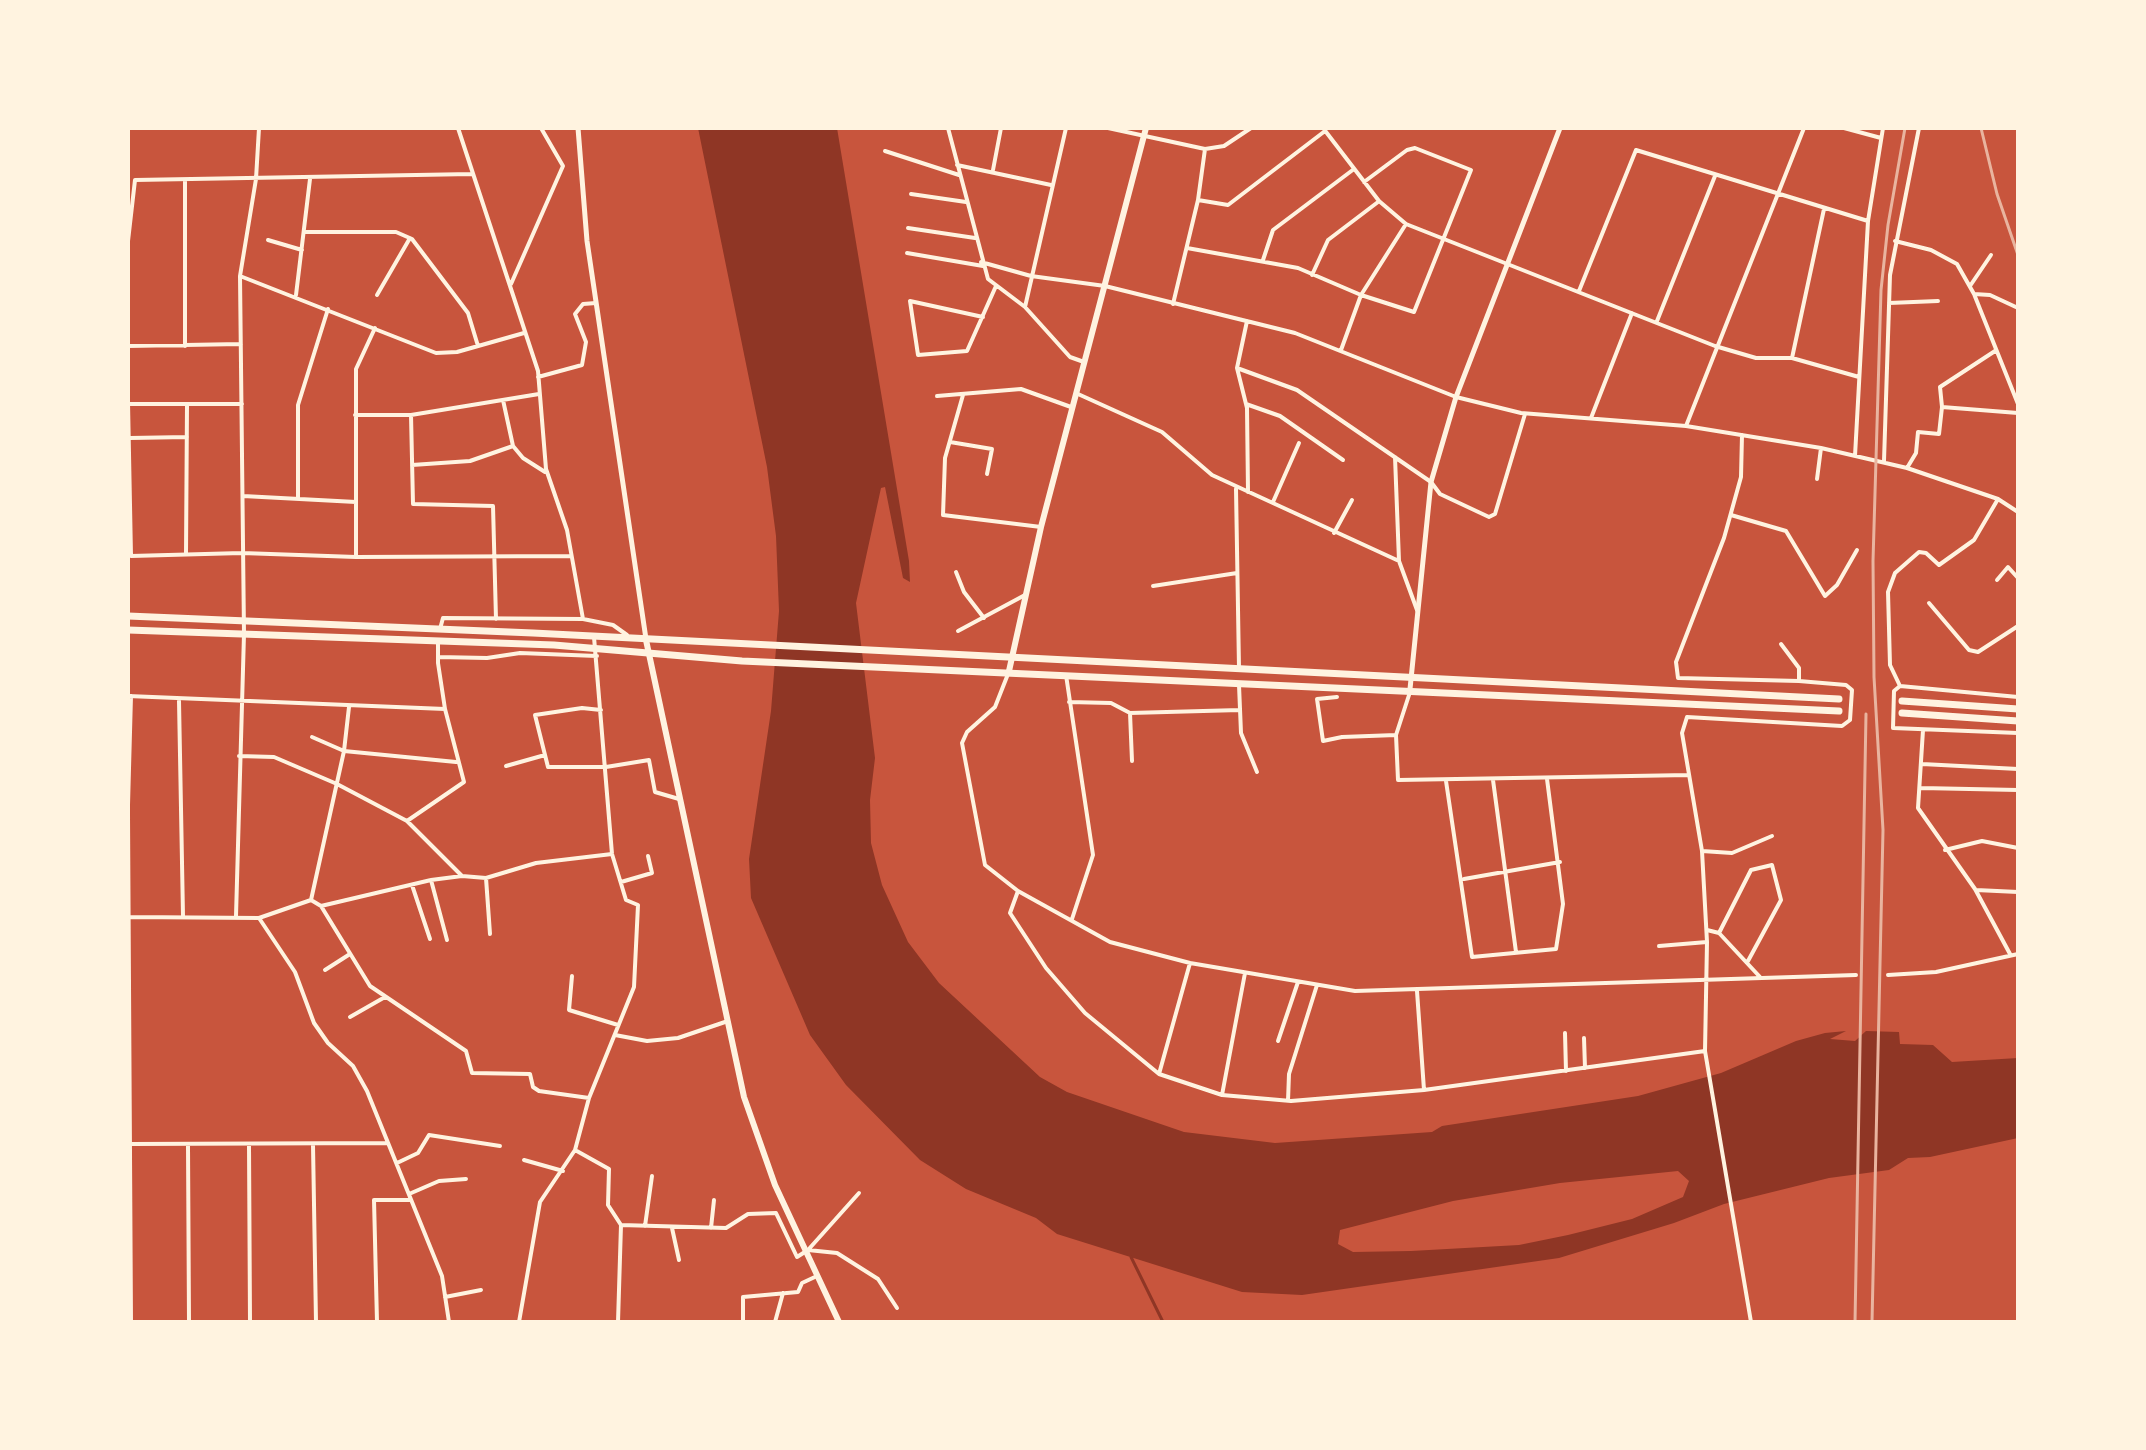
<!DOCTYPE html>
<style>
body{margin:0}
#map{position:relative;width:2146px;height:1450px;overflow:hidden;background:#c8553d;font-family:Ubuntu,sans-serif}
canvas{display:block}
.frame{position:absolute;inset:0;border:130px solid #fff3e0;pointer-events:none}
</style>
<div id="map">
<canvas width="2146" height="1450"></canvas>
<div class="frame"></div>
</div>
<script>
const ctx = document.querySelector('canvas').getContext('2d');
ctx.lineJoin = 'round';
function paint(path, color) { ctx.fillStyle = color; ctx.fill(path, 'evenodd'); }
const shape = rows => new Path2D(rows.map(r => 'M' + r).join(''));
function strokePath(path, color, width, dash) { ctx.strokeStyle = color; ctx.lineWidth = width; ctx.lineCap = dash ? 'butt' : 'round'; ctx.setLineDash(dash || []); ctx.stroke(path); }
paint(shape([
 [698,128,837,128,909,561,910,582,903,578,885,487,881,488,856,603,875,758,870,800,871,843,882,885,908,942,939,983,1040,1077,1067,1092,1184,1132,1275,1143,1432,1132,1442,1126,1638,1096,1721,1073,1796,1041,1825,1033,1846,1031,1830,1039,1855,1041,1866,1031,1899,1032,1900,1044,1933,1045,1952,1062,2018,1058,2018,1138,1930,1157,1908,1158,1889,1170,1829,1178,1724,1204,1674,1223,1559,1258,1302,1295,1242,1292,1057,1234,1036,1218,966,1189,920,1160,846,1085,810,1035,751,898,749,859,771,711,779,611,776,536,767,467],
 [1678,1171,1689,1181,1683,1197,1632,1219,1568,1235,1519,1245,1411,1251,1353,1252,1338,1244,1340,1230,1453,1201,1560,1183]
]), '#8f3625');
strokePath(shape([
 [1131,1257,1163,1322]
]), '#8f3625', 3);
strokePath(shape([
 [458,128,538,371,546,469,567,530,583,619],
 [948,128,988,279,1025,307,1070,357,1084,362],
 [1108,128,1205,149,1224,146,1251,128],
 [1323,128,1379,201,1406,224,1715,346,1756,358,1792,358,1859,377],
 [1844,128,1881,138],
 [885,151,959,175],
 [957,165,1051,185],
 [993,170,1001,128],
 [911,194,966,202],
 [1198,200,1228,205,1325,131],
 [908,228,975,238],
 [305,232,396,232,412,239,468,313,478,346],
 [268,240,302,250],
 [128,241,135,180,472,174],
 [1895,241,1931,250,1957,264,1974,294,2018,404],
 [1187,248,1298,268,1361,295,1414,312,1471,170,1415,148,1407,150,1364,182],
 [907,253,983,266],
 [1263,260,1273,230,1354,169],
 [981,262,1031,276,1105,286,1295,333,1456,397,1521,413,1686,426,1821,448,1907,468,1998,499,2018,512],
 [1312,275,1328,240,1378,202],
 [240,276,436,353,457,352,524,333],
 [511,284,563,166,541,128],
 [1970,286,1991,255],
 [1579,291,1636,150,1868,221],
 [1974,294,1990,295,2018,308],
 [296,295,310,179],
 [377,295,410,238],
 [1889,303,1938,301],
 [1173,304,1198,200,1205,149],
 [1025,307,1066,128],
 [983,317,910,301,918,355,967,351,996,286],
 [1247,321,1237,368,1247,408,1248,492],
 [1657,321,1715,176],
 [128,346,241,344],
 [185,346,185,180],
 [1341,350,1361,295,1406,224],
 [1995,351,1940,387,1942,407,2018,413],
 [1792,358,1824,209],
 [1237,368,1297,390,1431,482,1440,494,1489,517,1495,514,1525,414],
 [538,377,582,365,586,342,575,314,583,304,596,303],
 [1078,394,1162,432,1212,475,1399,561],
 [963,395,945,458,943,515,1041,527],
 [937,396,1021,389,1071,407],
 [503,400,513,446,523,458,545,472],
 [128,402,131,556,242,553,356,557,571,556],
 [128,404,242,404],
 [1246,404,1280,416,1343,460],
 [355,415,411,415,539,394],
 [411,415,413,504,493,506,496,619],
 [1591,418,1632,313],
 [1686,426,1804,128],
 [1742,435,1741,477,1724,538,1676,662,1678,678,1799,681,1846,685,1852,690,1850,720,1842,726,1687,717,1682,733,1702,851,1707,942,1705,1051,1751,1322],
 [130,438,187,437],
 [950,442,992,449,987,474],
 [1855,456,1868,221,1883,128],
 [1395,457,1399,561,1417,610],
 [1884,461,1890,275,1919,128],
 [412,465,470,461,513,446],
 [1907,468,1916,453,1918,432,1939,434,1942,407],
 [1817,479,1821,448],
 [1236,489,1239,668],
 [243,496,356,502],
 [298,498,298,405,328,309],
 [1273,502,1299,443],
 [1731,515,1786,531,1825,596,1837,585,1857,550],
 [1334,533,1352,500],
 [186,554,187,405],
 [356,557,356,369,375,328],
 [956,572,964,592,984,618],
 [1997,580,2008,567,2018,578],
 [1153,586,1237,573],
 [1929,603,1969,650,1978,652,2018,626],
 [440,629,443,618,583,619,613,625,627,635],
 [958,631,1025,595],
 [1781,644,1799,668,1799,681],
 [438,657,487,658,520,653,597,656],
 [1008,674,995,707,967,732,962,743,985,865,1018,891,1110,942,1190,963,1355,991,1856,975],
 [1066,675,1093,855,1072,919],
 [1239,685,1241,733,1257,772],
 [1900,686,1890,665,1888,592,1895,573,1919,552,1926,553,1939,565,1974,540,1998,499],
 [1900,686,1894,691,1893,728,2018,733],
 [1900,686,2018,697],
 [1410,692,1396,735,1398,780,1689,775],
 [128,696,445,709],
 [1337,697,1317,699,1323,741,1342,737,1396,735],
 [179,701,183,916],
 [1069,702,1111,703,1130,713,1240,710],
 [349,707,344,751,311,900,321,906,370,986,466,1051,472,1073,530,1074,533,1087,539,1091,589,1098],
 [601,710,582,708,535,715,548,767,606,767,649,760,655,792,679,799],
 [1130,713,1132,761],
 [1923,730,1918,808,1975,889,2010,954],
 [312,737,344,751,456,762],
 [239,756,274,757,337,784,407,821,462,876],
 [1922,764,2018,769],
 [506,766,545,755],
 [1493,780,1516,952],
 [1446,781,1472,957,1556,949,1563,904,1547,779],
 [1921,788,2018,790],
 [128,805,131,696],
 [128,814,131,1322],
 [407,821,464,782,445,709,438,663,438,643],
 [1945,850,1982,841,2018,848],
 [1702,851,1732,853,1772,836],
 [486,878,490,934],
 [1464,879,1560,862],
 [431,880,447,940],
 [621,882,652,873,648,856],
 [412,885,430,939],
 [1976,890,2018,892],
 [1018,891,1010,913,1046,968,1085,1013,1159,1074,1222,1095,1291,1101,1424,1090,1705,1051],
 [321,906,431,880,462,876,486,878,536,863,612,854],
 [236,916,244,634,240,276,256,179,259,128],
 [130,917,259,918,311,900],
 [259,918,295,972,314,1023,328,1043,353,1066,367,1091,442,1276,449,1322],
 [1707,930,1719,933,1760,977],
 [1719,933,1751,870,1772,865,1781,900,1748,961],
 [1659,946,1707,942],
 [325,970,350,954],
 [1888,975,1936,972,2018,954],
 [572,976,569,1010,618,1025],
 [1417,991,1424,1090],
 [350,1017,385,997],
 [1565,1033,1566,1071],
 [615,1035,647,1041,678,1038,725,1022],
 [1584,1038,1585,1068],
 [1278,1041,1298,982],
 [1159,1074,1190,963],
 [1222,1095,1245,973],
 [1288,1101,1289,1074,1317,985],
 [131,1144,388,1143],
 [188,1145,189,1322],
 [249,1145,250,1322],
 [313,1145,316,1322],
 [575,1150,609,1169,608,1205,621,1225,618,1322],
 [524,1160,563,1171],
 [397,1163,418,1153,429,1135,500,1146],
 [409,1194,439,1181,466,1179],
 [621,1225,726,1228,748,1214,776,1213,797,1257,808,1250,837,1253,878,1279,897,1308],
 [645,1226,652,1176],
 [672,1228,679,1260],
 [711,1228,714,1200],
 [808,1250,859,1193],
 [445,1297,481,1290],
 [377,1322,374,1200,411,1200],
 [519,1322,540,1202,575,1150,589,1098,634,987,638,905,626,900,612,854,594,637],
 [743,1322,743,1297,798,1292,802,1283,817,1276],
 [775,1322,783,1293]
]), '#fff3e0', 4);
strokePath(shape([
 [578,128,587,241,646,639],
 [1410,689,1431,482,1456,397,1560,128]
]), '#fff3e0', 5);
strokePath(shape([
 [646,640,744,1097,775,1185,839,1322],
 [1009,671,1041,527,1146,128]
]), '#fff3e0', 6);
strokePath(shape([
 [128,616,533,633,1839,699],
 [128,630,554,645,742,661,1839,711],
 [1902,701,2018,709],
 [1902,713,2018,721]
]), '#fff3e0', 7);
strokePath(shape([
 [1981,128,1997,194,2018,255],
 [1855,1322,1866,714],
 [1872,1322,1883,830,1874,677,1873,561,1881,290,1888,225,1905,128]
]), '#e9b49f', 3);
</script>
